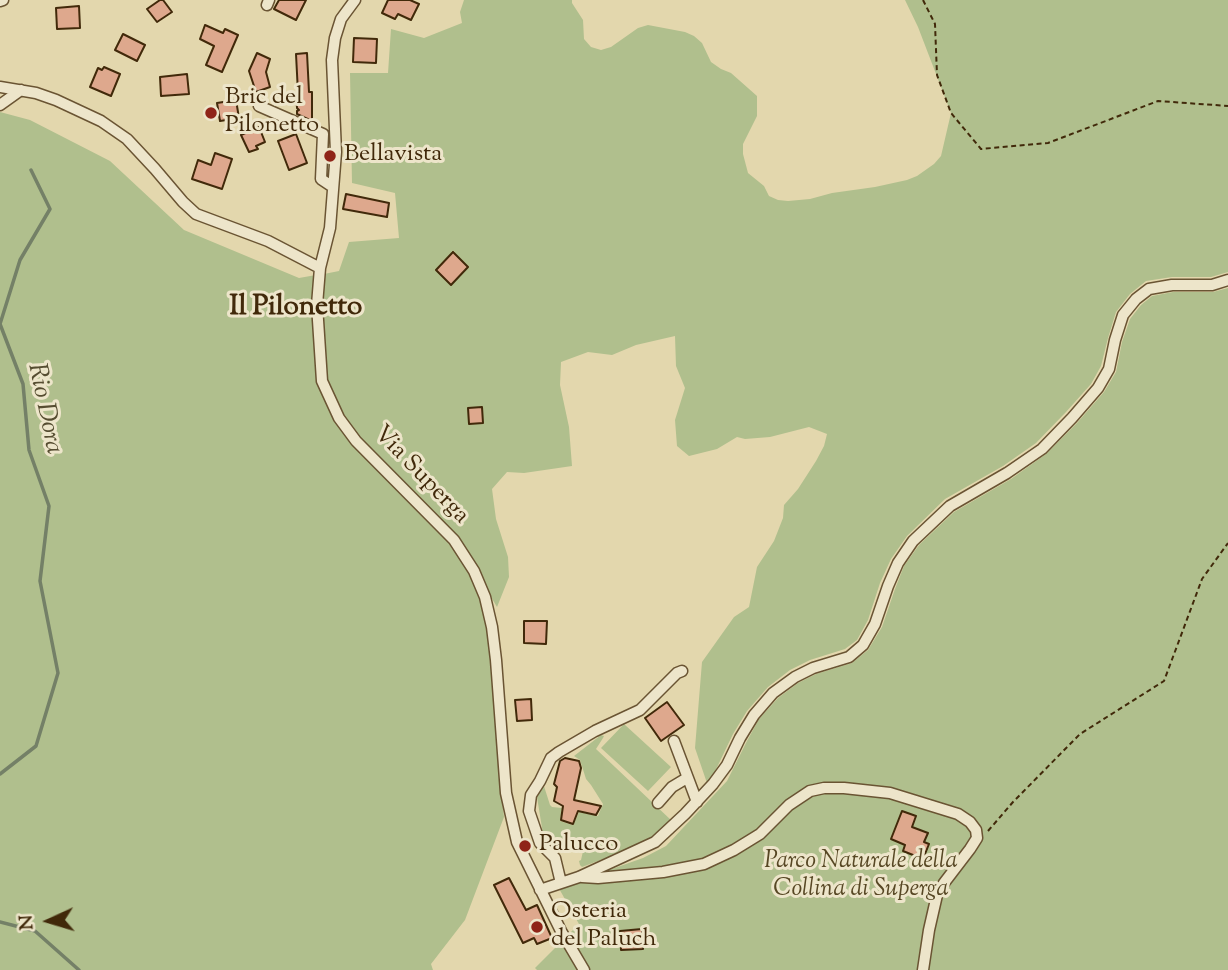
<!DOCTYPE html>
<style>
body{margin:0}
#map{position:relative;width:1228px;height:970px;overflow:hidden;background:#e3d7ad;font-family:"Sorts Mill Goudy",serif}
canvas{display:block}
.north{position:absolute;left:14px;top:886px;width:70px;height:70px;-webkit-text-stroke:5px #ede5ca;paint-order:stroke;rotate:266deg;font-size:19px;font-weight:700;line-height:28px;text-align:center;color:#41290a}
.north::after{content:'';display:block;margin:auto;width:24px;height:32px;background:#41290a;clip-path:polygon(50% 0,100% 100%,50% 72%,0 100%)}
</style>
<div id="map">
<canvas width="1228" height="970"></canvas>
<div class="north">N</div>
</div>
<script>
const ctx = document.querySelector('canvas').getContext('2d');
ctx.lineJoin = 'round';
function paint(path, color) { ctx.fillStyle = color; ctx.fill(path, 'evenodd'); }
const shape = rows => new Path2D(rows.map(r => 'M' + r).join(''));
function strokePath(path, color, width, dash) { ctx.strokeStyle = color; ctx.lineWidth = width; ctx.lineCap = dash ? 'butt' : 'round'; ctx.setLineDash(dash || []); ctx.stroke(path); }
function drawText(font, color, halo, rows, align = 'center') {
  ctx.font = font + ' "Sorts Mill Goudy",serif'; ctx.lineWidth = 6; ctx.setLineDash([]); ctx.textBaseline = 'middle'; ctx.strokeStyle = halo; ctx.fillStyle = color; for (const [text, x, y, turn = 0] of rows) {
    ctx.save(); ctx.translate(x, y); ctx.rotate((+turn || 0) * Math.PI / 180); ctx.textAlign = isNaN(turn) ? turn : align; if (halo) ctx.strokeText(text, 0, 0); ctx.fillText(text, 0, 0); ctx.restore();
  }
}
paint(shape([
 [464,0,572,0,572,3,583,20,584,39,591,47,601,50,611,47,638,28,648,25,685,32,694,36,702,43,711,62,721,69,731,73,757,96,757,116,743,144,743,154,748,173,764,186,769,196,778,200,788,201,810,199,832,193,875,187,907,180,917,176,934,164,941,156,951,113,918,27,905,0,1228,0,1228,272,1211,277,1172,277,1146,281,1130,294,1116,312,1108,338,1101,366,1091,384,1066,412,1036,443,1003,466,945,499,907,536,891,559,880,583,868,620,857,640,845,649,810,660,790,670,768,687,747,711,733,734,708,786,695,748,702,662,734,617,749,607,757,567,774,541,783,518,784,505,798,489,816,461,824,446,827,434,809,427,770,437,745,439,737,437,717,449,689,456,677,446,675,420,685,388,676,366,675,336,636,345,612,355,588,352,561,362,560,385,569,427,572,466,524,473,507,472,492,489,496,519,508,557,509,577,497,607,456,538,359,438,347,423,325,380,322,344,324,274,339,271,349,242,399,238,395,193,352,183,350,73,388,73,391,29,424,38,462,23,460,12],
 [0,112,30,120,110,161,184,230,299,278,316,275,317,382,327,404,339,425,450,543,488,605,501,793,504,817,465,920,431,964,433,970,0,970],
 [1228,288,1228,970,537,970,535,968,579,924,557,885,610,874,609,870,643,858,666,846,727,781,747,741,759,719,778,698,798,683,816,674,852,663,868,650,882,627,895,589,904,566,919,545,954,512,1011,479,1046,454,1077,423,1104,392,1116,372,1122,342,1130,319,1141,305,1152,296,1173,292,1213,292],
 [624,724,671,767,648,791,601,748],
 [601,735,604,736,603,738,596,749,672,821,653,837,635,847,582,867,580,865,579,861,581,860,584,847,580,840,573,837,557,840,543,834,537,797,543,783,550,805,552,807,562,808,560,821,573,825,579,812,598,816,603,804,591,785,586,779,580,760,574,756]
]), '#b0bf8d');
strokePath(shape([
 [0,774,36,746,58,673,40,581,49,506,29,450,23,384,0,324,20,260,50,209,31,170],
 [0,922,35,931,79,970]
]), '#748067', 3.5);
const building = shape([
 [160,0,163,0,172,12,157,22,147,9,160,0],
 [279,0,306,0,296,20,274,9,279,0],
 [388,0,410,0,419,4,411,20,398,14,395,19,382,13,388,0],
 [79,6,80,28,57,29,56,8,79,6],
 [205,25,223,33,225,29,238,35,222,72,206,65,214,46,200,39,205,25],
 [123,34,145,45,137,61,115,50,123,34],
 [354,38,377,39,376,63,353,62,354,38],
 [257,53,270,59,266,72,270,87,256,92,249,71,257,53],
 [307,53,309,92,312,92,312,121,297,114,297,111,299,110,297,108,296,93,298,93,296,54,307,53],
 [104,67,120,74,111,96,90,87,98,68,102,70,104,67],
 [187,74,189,94,161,96,160,77,187,74],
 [236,100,239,118,220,121,217,103,236,100],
 [259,127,265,142,256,146,258,149,249,152,241,135,259,127],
 [296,134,307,163,289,170,278,141,296,134],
 [215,153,232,159,222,189,192,179,198,160,211,165,215,153],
 [346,194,389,203,387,217,343,209,346,194],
 [453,252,468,267,451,285,436,270,453,252],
 [482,407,483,423,469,424,468,408,482,407],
 [524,621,547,621,546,644,524,643,524,621],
 [531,699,532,720,517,721,515,700,531,699],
 [667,702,684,725,661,741,645,718,667,702],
 [565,758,579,761,581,768,574,800,601,806,596,815,578,811,573,824,561,820,563,806,554,801,557,787,554,784,560,761,565,758],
 [902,811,916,816,912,827,928,833,924,842,929,844,923,859,903,851,905,845,891,839,902,811],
 [509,878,526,910,537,905,552,938,537,944,534,938,523,943,494,885,509,878],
 [642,929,643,949,621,950,620,931,642,929]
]);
paint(building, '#dea88d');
strokePath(building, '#41290a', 2);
const minor = shape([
 [355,0,341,19,335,38,332,60,336,152,330,228,320,268,317,305,322,381,339,418,356,441,454,540,474,571,485,597,492,627,496,660,506,793,517,842,561,931,584,970],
 [0,1,3,0],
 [267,5,269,0],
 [0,87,36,93,56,100,101,121,127,139,155,169,183,202,196,214,268,241,320,268],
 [0,105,21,90],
 [259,106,323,134,321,179,333,187],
 [674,741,697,802],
 [658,803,672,787,687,778],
 [582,877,598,878,663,872,704,864,734,850,760,834,789,805,810,791,824,788,844,788,890,793,958,814,970,822,976,830,977,838,970,849,944,883,937,895,929,930,923,970],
 [561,883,555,858,540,843,529,811,531,795,540,781,551,758,559,752,595,731,640,710,677,673,682,671],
 [540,890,579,877,655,842,685,814,713,784,727,765,740,738,754,715,773,693,795,677,813,668,849,657,863,645,875,624,888,586,898,563,913,541,950,506,1007,473,1042,449,1072,418,1098,388,1109,369,1115,340,1123,315,1136,299,1149,289,1172,285,1212,285,1228,280]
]);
strokePath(minor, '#6a5433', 13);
strokePath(shape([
 [923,0,935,24,937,75,951,113,981,149,1048,143,1158,101,1228,106],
 [988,831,1013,802,1080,734,1164,681,1202,579,1228,543]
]), '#41290a', 2, [5, 3.5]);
strokePath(minor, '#ede5ca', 10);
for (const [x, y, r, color] of [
 [211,113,7,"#8f2418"],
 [330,156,7,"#8f2418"],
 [525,846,7,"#8f2418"],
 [537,927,7,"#8f2418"]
]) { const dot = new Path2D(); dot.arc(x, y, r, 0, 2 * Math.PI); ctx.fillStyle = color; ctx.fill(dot); strokePath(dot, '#ede5ca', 2.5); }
drawText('24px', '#41290a', '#ede5ca', [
 ["Bric del",225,99],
 ["Pilonetto",225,127],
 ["Bellavista",344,156],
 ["Palucco",539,846],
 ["Osteria",551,913],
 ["del Paluch",551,941]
], 'left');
drawText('24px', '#41290a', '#ede5ca', [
 ["Via Superga",420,476,46]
]);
drawText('italic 24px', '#574724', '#ede5ca', [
 ["Parco Naturale della",861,863],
 ["Collina di Superga",861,891]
]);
drawText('italic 26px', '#564d31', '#ede5ca', [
 ["Rio Dora",43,409,78]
]);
drawText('bold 28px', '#41290a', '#ede5ca', [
 ["Il Pilonetto",296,309]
]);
</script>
